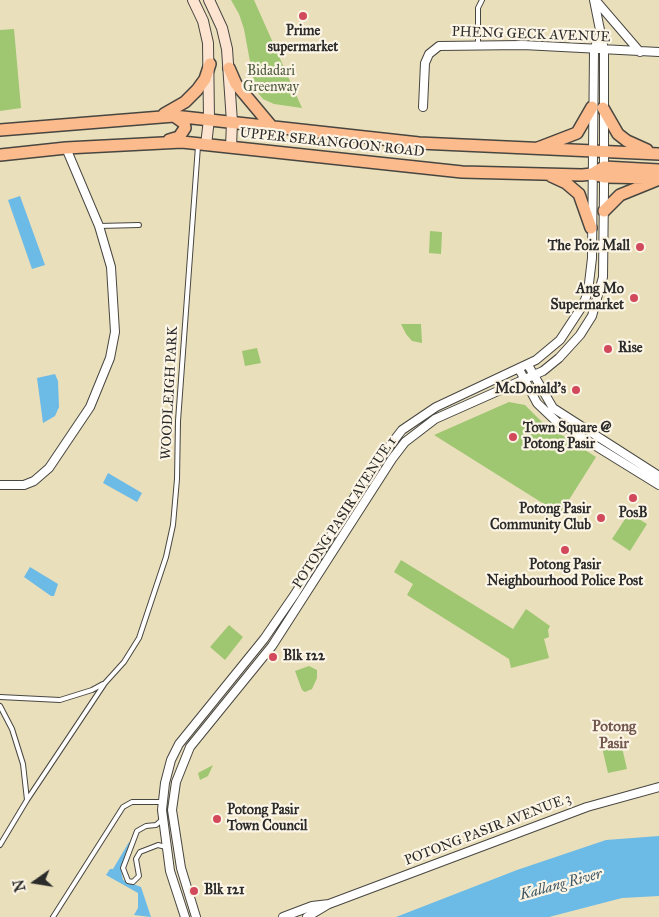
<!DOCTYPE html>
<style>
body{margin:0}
#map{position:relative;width:659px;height:917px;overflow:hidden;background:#e9dfbb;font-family:"IM FELL Great Primer",serif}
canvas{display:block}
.north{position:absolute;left:10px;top:857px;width:50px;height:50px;-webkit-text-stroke:4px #fcf5e5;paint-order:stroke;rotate:257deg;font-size:14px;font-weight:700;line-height:20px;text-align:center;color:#2b2b2b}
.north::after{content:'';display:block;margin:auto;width:18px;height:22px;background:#2b2b2b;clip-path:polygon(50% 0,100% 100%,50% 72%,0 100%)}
</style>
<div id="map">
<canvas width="659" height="917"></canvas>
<div class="north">N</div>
</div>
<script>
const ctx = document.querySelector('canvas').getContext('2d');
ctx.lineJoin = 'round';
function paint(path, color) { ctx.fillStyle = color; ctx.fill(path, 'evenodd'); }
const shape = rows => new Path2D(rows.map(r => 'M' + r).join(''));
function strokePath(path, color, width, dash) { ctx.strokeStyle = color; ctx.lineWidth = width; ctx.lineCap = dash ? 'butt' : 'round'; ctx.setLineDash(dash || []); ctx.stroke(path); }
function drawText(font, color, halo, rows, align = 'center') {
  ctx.font = font + ' "IM FELL Great Primer",serif'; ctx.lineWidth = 4.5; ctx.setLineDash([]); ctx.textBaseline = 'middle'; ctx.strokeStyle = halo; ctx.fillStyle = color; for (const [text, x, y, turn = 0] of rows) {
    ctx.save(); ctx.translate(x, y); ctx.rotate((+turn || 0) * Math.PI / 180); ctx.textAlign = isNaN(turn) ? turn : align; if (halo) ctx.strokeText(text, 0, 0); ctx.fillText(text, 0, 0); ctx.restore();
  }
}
paint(shape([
 [231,0,254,0,302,108,274,104,263,99,255,89,244,29,239,14],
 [14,29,21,108,0,111,0,30],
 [430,231,442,232,441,254,429,253],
 [401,324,421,324,422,343,412,341,406,334],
 [257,348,261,363,245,366,242,351],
 [509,402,525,405,543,423,596,457,560,514,434,435],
 [629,513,647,524,630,551,612,539],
 [401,560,513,629,526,609,550,626,548,630,549,637,544,639,549,658,511,668,509,659,407,595,413,584,394,572],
 [229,625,243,637,225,660,210,647],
 [309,666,317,670,317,678,312,689,305,692,302,690,295,671],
 [620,739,627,769,608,773,601,743],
 [213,765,208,776,200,780,198,773]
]), '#9fc671');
paint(shape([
 [20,196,45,265,32,269,8,200],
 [55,374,58,381,59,407,55,416,43,423,37,378],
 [108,473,142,493,137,502,103,483],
 [30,567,58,584,54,596,51,596,24,577],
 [659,836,659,896,622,898,549,917,396,917,517,870,606,840],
 [129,842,131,853,121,870,123,880,141,887,151,917,134,915,138,908,138,893,106,875,110,869,113,869]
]), '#6cbae6');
const lane = shape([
 [478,45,478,8,482,0],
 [99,226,139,225],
 [0,697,60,700,92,690,103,684],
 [0,706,12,729,23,764,27,800],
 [163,819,156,825,146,826,137,831,123,868,128,881,133,882,139,876,136,859,140,852,158,845,166,847],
 [0,845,27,800,105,683,124,662,139,638,166,557,173,525,177,479,178,421,198,146],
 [53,917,123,807,132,802,162,802]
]);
const street = shape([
 [597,2,640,52],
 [423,107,425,63,429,54,439,46,523,45,659,52],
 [528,365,553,408,659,476],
 [519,369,537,403,557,422,659,485],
 [0,485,24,485,34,481,49,468,90,407,110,358,115,332,111,267,99,226,66,148],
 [185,917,170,871,162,810,165,783,171,760,179,744,264,639,295,594,371,470,402,430,436,407,536,360,560,340,583,305,588,292,592,258,594,50,600,34],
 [196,917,181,868,172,810,176,782,190,747,272,646,392,459,405,442,435,419,543,371,559,358,580,335,592,316,603,277,604,190,604,50,594,0],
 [283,917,312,906,329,904,587,807,659,787],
 [307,917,327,905]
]);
const secondary = shape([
 [193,0,203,21,208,43,209,119,206,145],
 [209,0,222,28,227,49,232,122,231,147]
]);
const primary = shape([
 [229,68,236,84,272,127],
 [603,108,618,134,627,141,647,150],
 [164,114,185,102,197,90,205,79,210,64],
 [0,130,174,116,419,143,659,154],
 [169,140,179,137,185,128,184,123,174,116],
 [538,148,577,133,592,107],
 [0,155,66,148,182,142,462,172,582,175,592,174,604,167,659,170],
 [592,174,604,177,659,178],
 [551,176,566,183,579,194,591,228],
 [604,211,620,195,657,180]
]);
strokePath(lane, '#484641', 6);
strokePath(street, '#484641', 10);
strokePath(secondary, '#484641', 12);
strokePath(primary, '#484641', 14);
strokePath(lane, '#fff', 4);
strokePath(street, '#fff', 8);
strokePath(secondary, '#fde4d1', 10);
strokePath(primary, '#fbbb8c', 11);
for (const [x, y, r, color] of [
 [303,16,5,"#d1495b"],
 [640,247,5,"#d1495b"],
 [634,298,5,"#d1495b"],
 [608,349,5,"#d1495b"],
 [576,390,5,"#d1495b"],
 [513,437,5,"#d1495b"],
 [633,498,5,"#d1495b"],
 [601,518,5,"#d1495b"],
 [565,550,5,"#d1495b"],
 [273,657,5,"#d1495b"],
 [217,819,5,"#d1495b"],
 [194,891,5,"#d1495b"]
]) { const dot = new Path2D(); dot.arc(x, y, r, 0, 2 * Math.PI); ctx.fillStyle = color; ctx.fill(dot); strokePath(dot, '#fcf5e5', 2); }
drawText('bold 14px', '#2b2b2b', '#fcf5e5', [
 ["Prime",303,32,"center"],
 ["supermarket",303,48,"center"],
 ["The Poiz Mall",630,247,"right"],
 ["Ang Mo",624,290,"right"],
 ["Supermarket",624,306,"right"],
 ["Rise",618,349],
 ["McDonald's",566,390,"right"],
 ["Town Square @",523,429],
 ["Potong Pasir",523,445],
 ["Potong Pasir",591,510,"right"],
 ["Community Club",591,526,"right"],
 ["PosB",633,514,"center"],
 ["Potong Pasir",565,566,"center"],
 ["Neighbourhood Police Post",565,582,"center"],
 ["Blk 122",283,657],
 ["Potong Pasir",227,811],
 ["Town Council",227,827],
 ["Blk 121",204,891]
], 'left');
drawText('14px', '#2b2b2b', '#fcf5e5', [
 ["PHENG GECK AVENUE",531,35,2],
 ["UPPER SERANGOON ROAD",332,143,6],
 ["WOODLEIGH PARK",170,393,-87],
 ["POTONG PASIR AVENUE 1",345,513,-57],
 ["POTONG PASIR AVENUE 3",488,830,-21]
]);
drawText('14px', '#4e5a40', '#fcf5e5', [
 ["Bidadari",271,72],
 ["Greenway",271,88]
]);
drawText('bold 15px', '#71574f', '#fcf5e5', [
 ["Potong",614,727],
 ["Pasir",614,744]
]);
drawText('italic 15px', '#3e5663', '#fcf5e5', [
 ["Kallang River",561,885,-15]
]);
</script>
